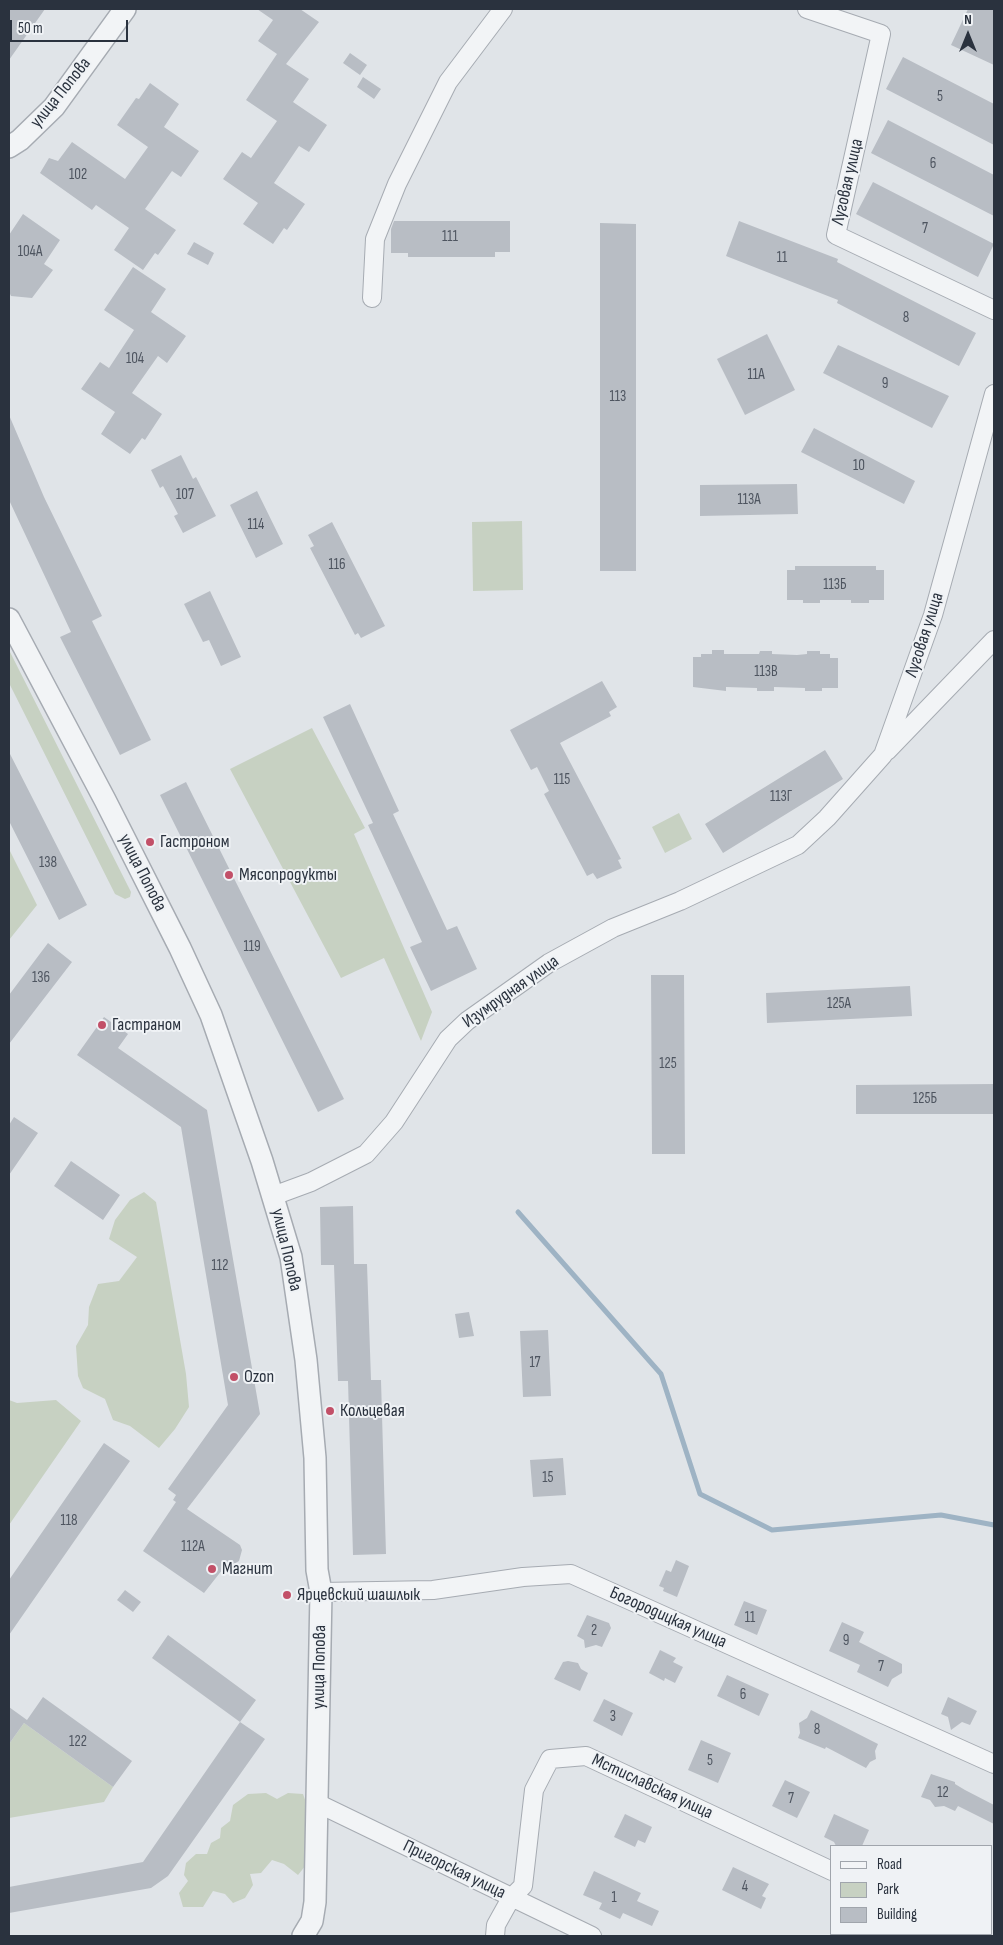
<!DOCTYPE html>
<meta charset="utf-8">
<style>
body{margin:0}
#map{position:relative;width:1003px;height:1945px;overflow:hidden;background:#e0e4e8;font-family:"Sofia Sans Condensed",sans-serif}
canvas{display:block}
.frame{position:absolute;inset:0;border:10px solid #2a323e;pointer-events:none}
.legend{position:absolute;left:830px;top:1845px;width:162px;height:90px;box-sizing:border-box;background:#eff2f5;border:1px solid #a0a5ac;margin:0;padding:6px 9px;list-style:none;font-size:15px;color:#2a323e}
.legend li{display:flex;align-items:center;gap:10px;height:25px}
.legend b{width:25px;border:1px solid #a0a5ac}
.north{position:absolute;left:943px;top:10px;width:50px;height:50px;-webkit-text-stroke:4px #eff2f5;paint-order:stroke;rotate:0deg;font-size:14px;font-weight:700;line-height:20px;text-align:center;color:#2a323e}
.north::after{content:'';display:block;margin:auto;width:18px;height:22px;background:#2a323e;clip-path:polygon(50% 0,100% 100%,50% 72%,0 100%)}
.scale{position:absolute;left:10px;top:20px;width:118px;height:22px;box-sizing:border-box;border:2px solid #2a323e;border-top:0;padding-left:6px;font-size:15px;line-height:18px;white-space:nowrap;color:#2a323e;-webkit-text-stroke:4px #eff2f5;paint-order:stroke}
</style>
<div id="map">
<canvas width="1003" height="1945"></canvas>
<div class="frame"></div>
<ul class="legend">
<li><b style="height:6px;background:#f2f4f6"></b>Road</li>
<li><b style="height:14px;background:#c7d1c2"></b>Park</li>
<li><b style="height:14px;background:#b8bdc4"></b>Building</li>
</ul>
<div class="north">N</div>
<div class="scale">50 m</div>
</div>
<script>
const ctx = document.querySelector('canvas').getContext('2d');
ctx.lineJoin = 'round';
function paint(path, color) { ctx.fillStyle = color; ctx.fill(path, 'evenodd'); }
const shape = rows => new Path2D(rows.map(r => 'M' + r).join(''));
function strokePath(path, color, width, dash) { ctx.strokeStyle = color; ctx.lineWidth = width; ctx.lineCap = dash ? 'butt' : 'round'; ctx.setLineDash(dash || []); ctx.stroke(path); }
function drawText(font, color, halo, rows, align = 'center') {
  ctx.font = font + ' "Sofia Sans Condensed",sans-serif'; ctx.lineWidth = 4; ctx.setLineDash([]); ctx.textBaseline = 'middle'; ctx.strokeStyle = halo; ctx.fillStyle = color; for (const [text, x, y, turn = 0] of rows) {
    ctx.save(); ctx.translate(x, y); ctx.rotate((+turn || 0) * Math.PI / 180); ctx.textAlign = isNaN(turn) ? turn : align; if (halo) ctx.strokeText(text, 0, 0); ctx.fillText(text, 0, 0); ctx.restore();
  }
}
paint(shape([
 [522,521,523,590,473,591,472,522],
 [9,650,131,892,130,897,125,899,115,894,9,683],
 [312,728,365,828,354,834,432,1012,421,1041,384,958,341,978,230,769],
 [679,813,692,839,665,853,652,827],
 [9,849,37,905,9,940],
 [144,1192,156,1202,186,1374,189,1407,175,1429,159,1448,130,1426,113,1420,105,1399,83,1388,78,1376,76,1346,88,1325,89,1307,98,1284,119,1281,137,1257,109,1239,115,1220,130,1200],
 [9,1400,17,1403,56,1400,81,1421,9,1525],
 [24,1723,113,1787,104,1802,9,1818,9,1744],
 [266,1793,277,1799,288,1793,303,1794,308,1808,306,1865,298,1875,284,1864,272,1860,261,1873,250,1874,253,1885,245,1898,233,1903,225,1894,213,1891,203,1907,183,1907,179,1893,188,1881,184,1875,186,1863,196,1854,207,1854,211,1843,220,1838,221,1828,230,1821,233,1805,248,1794]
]), '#c7d1c2');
strokePath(shape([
 [518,1212,661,1374,700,1494,772,1530,941,1515,994,1525]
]), '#9eb3c4', 5);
paint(shape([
 [9,9,45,9,9,60],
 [257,9,300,9,319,22,286,64,309,79,293,102,327,125,309,152,299,146,274,183,305,204,287,230,284,228,273,244,243,224,258,203,223,179,242,152,251,158,277,121,246,100,277,54,258,41,273,20],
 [968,9,994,9,994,65,951,45],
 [350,53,367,65,360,75,343,63],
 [903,57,994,104,994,145,886,89],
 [363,77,381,89,374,99,357,87],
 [150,83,179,104,164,127,199,151,181,177,172,171,145,209,176,230,158,255,155,253,143,270,114,250,129,228,96,205,92,210,40,173,49,158,58,161,72,142,125,179,148,147,117,125,136,98,139,99],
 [888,120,994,175,994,216,871,153],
 [873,182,994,244,978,277,856,214],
 [23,214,60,240,44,264,53,270,32,298,11,296,9,292,9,235],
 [394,221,510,221,510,252,495,252,495,257,408,257,408,253,391,253,391,229],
 [739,221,838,259,837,262,976,333,959,366,837,303,838,300,726,256],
 [600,223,636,224,636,571,600,571],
 [194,242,214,253,208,265,187,254],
 [133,267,166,289,151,312,186,336,167,363,158,356,132,393,162,414,145,440,142,438,130,454,101,434,115,412,81,389,100,362,109,368,134,330,104,310],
 [767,334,795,390,745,415,717,359],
 [838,345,949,396,932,428,823,373],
 [9,415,44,497,102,616,92,621,151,740,120,755,60,637,71,632,9,500],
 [814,428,915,481,904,504,801,452],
 [181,455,193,479,196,477,216,516,183,533,174,516,178,514,163,486,160,488,151,470],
 [797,484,798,514,700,516,700,485],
 [257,491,283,544,256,558,230,505],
 [332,522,385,626,361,638,358,633,355,635,310,548,314,546,308,535],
 [795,566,876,566,876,570,884,570,884,600,869,600,869,603,851,603,851,600,820,600,820,603,803,603,803,600,787,600,787,570,795,570],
 [210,591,241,657,221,666,209,640,203,642,184,604],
 [712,650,724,650,724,654,759,654,760,651,772,651,772,654,797,655,807,654,807,651,820,651,820,654,830,654,830,658,838,658,838,688,822,688,822,691,805,691,805,688,774,687,774,691,757,691,757,688,726,687,726,691,693,687,693,657,701,657,701,654,712,654],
 [602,681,617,707,609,712,611,716,560,743,621,859,618,860,622,868,597,879,593,873,587,876,544,794,549,791,537,767,531,770,510,730],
 [350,704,399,811,393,814,447,930,457,926,477,969,431,991,410,947,422,942,368,825,373,823,323,717],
 [825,750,843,779,723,853,705,824],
 [9,752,87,905,59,920,9,821],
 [186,782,344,1099,318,1112,160,795],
 [48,943,72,962,9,1044,9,995],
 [651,975,684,975,685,1154,652,1154],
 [910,986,912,1016,767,1023,766,993],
 [104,1017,128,1034,118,1048,207,1110,260,1414,187,1509,240,1545,242,1550,239,1561,232,1565,226,1565,204,1593,143,1551,176,1502,173,1500,176,1495,168,1489,228,1405,181,1127,77,1055],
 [994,1084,994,1114,856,1114,856,1085],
 [14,1117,38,1133,9,1175,9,1125],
 [71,1161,120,1195,103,1220,54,1186],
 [353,1206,354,1264,367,1264,371,1380,381,1380,386,1554,353,1555,348,1381,338,1381,334,1265,321,1265,320,1207],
 [469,1312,474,1336,459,1338,455,1314],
 [548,1330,551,1396,523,1397,520,1331],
 [104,1443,130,1461,9,1635,9,1580],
 [563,1458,566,1495,533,1497,530,1460],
 [676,1560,689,1566,677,1597,663,1591,664,1588,659,1586,666,1570,671,1572],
 [125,1590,141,1602,133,1612,117,1600],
 [744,1601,767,1610,757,1635,734,1625],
 [587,1615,609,1623,611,1628,602,1647,596,1645,585,1648,584,1640,577,1636],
 [842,1622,864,1632,859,1642,902,1664,902,1673,892,1679,888,1687,857,1672,860,1665,829,1651],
 [168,1635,256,1700,240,1722,152,1658],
 [660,1650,676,1658,673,1662,683,1667,675,1683,665,1678,664,1681,649,1673],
 [568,1661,578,1663,581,1669,588,1673,580,1691,554,1679,563,1662],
 [727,1675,769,1694,759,1716,717,1696],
 [43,1697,132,1761,113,1787,24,1723,9,1744,9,1707,27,1720],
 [948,1697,977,1711,970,1725,962,1722,951,1730,948,1717,941,1714],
 [604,1699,633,1713,622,1736,593,1721],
 [811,1710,878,1744,875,1751,876,1759,870,1762,866,1768,826,1747,825,1749,798,1738,800,1733,799,1723,807,1718],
 [240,1722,265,1739,168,1876,151,1888,9,1913,9,1887,143,1862],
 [701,1740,731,1753,718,1783,688,1770],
 [931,1774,955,1782,955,1784,965,1790,994,1805,994,1824,958,1806,955,1811,944,1806,935,1807,930,1800,921,1797],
 [785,1780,810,1792,797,1818,772,1806],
 [625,1814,652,1827,645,1843,638,1840,635,1847,614,1837],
 [834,1814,869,1830,862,1846,836,1846,834,1842,824,1837],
 [733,1867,769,1884,762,1896,766,1898,761,1909,722,1890],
 [594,1871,641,1893,637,1901,659,1911,652,1926,623,1913,620,1919,599,1909,602,1903,583,1895]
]), '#b8bdc4');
const minor = shape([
 [807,9,881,34,836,235,994,310],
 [372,298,375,239,397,184,448,82,503,9],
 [887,751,994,640],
 [273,1196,311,1182,366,1154,394,1122,448,1039,467,1021,549,963,613,928,680,901,798,845,827,818,883,755,933,615,994,394],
 [321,1592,433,1590,523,1577,571,1574,994,1764],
 [317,1803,592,1936],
 [966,1934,972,1936],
 [495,1936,496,1925,511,1898,523,1886,534,1790,550,1759,586,1756,832,1871]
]);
const tertiary = shape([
 [9,147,20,140,54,107,125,9],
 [9,619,105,800,180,948,211,1015,262,1161,291,1257,306,1360,315,1458,317,1570,321,1592,315,1902,312,1921,303,1936]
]);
strokePath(minor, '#a6abb2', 20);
strokePath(tertiary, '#a6abb2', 24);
strokePath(minor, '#f2f4f6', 18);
strokePath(tertiary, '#f2f4f6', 21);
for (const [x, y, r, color] of [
 [150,842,5,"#c25068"],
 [229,875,5,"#c25068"],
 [102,1025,5,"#c25068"],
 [234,1377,5,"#c25068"],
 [330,1411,5,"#c25068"],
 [212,1569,5,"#c25068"],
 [287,1595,5,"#c25068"]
]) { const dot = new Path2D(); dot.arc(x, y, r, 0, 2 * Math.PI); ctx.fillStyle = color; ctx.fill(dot); strokePath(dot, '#eff2f5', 2); }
drawText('15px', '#4e5560', null, [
 ["5",940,97],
 ["6",933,164],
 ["102",78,175],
 ["7",925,229],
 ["111",450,237],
 ["104А",30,252],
 ["11",782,258],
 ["8",906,318],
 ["104",135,359],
 ["11А",756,375],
 ["9",885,384],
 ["113",618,397],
 ["10",859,466],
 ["107",185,495],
 ["113А",749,500],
 ["114",256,525],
 ["116",337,565],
 ["113Б",835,585],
 ["113В",766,672],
 ["115",562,780],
 ["113Г",781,797],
 ["138",48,863],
 ["119",252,947],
 ["136",41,978],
 ["125А",839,1004],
 ["125",668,1064],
 ["125Б",925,1099],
 ["112",220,1266],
 ["17",535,1363],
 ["15",548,1478],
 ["118",69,1521],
 ["112А",193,1547],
 ["11",750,1618],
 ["2",594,1631],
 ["9",846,1641],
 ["7",881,1667],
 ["6",743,1695],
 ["3",613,1717],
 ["8",817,1730],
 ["122",78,1742],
 ["5",710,1761],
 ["12",943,1793],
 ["7",791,1799],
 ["4",745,1887],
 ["1",614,1898]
]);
drawText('18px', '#2a323e', '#eff2f5', [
 ["улица Попова",61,93,-51],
 ["Луговая улица",848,182,-77],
 ["Луговая улица",925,635,-72],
 ["улица Попова",142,873,63],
 ["Изумрудная улица",511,992,-35],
 ["улица Попова",286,1250,77],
 ["Богородицкая улица",668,1618,24],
 ["улица Попова",320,1667,-89],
 ["Мстиславская улица",652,1787,25],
 ["Пригорская улица",454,1870,26]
]);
drawText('18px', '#2a323e', '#eff2f5', [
 ["Гастроном",160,842],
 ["Мясопродукты",239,875],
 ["Гастраном",112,1025],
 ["Ozon",244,1377],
 ["Кольцевая",340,1411],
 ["Магнит",222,1569],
 ["Ярцевский шашлык",297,1595]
], 'left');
</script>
